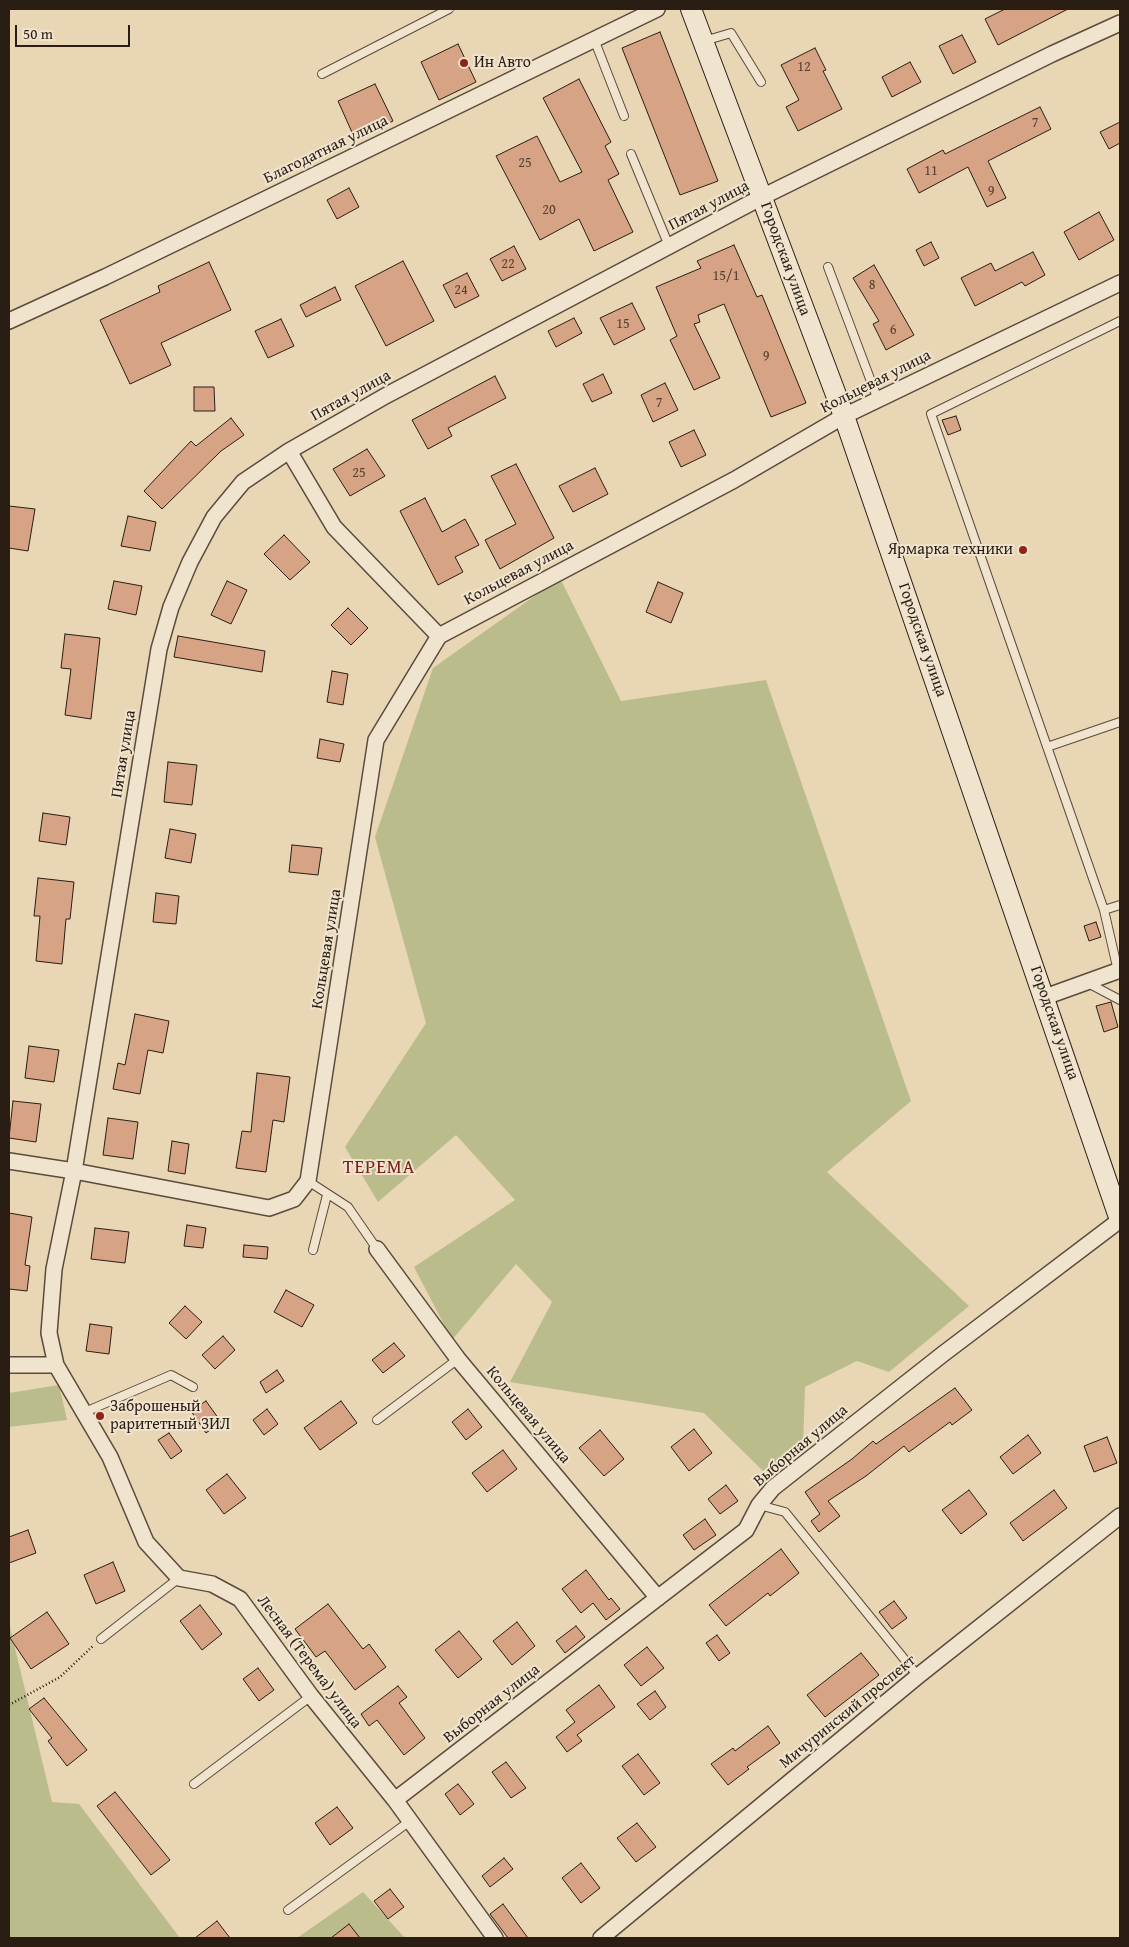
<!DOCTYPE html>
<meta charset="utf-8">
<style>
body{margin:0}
#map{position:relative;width:1129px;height:1947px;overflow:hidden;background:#e9d6b5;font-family:"Gentium Book Plus",serif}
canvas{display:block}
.frame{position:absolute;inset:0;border:10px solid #2a1d14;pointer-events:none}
.scale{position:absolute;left:15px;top:25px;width:115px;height:22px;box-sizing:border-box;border:2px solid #2a1d14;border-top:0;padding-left:6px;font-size:15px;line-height:18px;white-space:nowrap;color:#2a1d14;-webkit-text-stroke:4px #f1e4cf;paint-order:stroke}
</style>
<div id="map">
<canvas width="1129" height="1947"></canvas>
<div class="frame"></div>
<div class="scale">50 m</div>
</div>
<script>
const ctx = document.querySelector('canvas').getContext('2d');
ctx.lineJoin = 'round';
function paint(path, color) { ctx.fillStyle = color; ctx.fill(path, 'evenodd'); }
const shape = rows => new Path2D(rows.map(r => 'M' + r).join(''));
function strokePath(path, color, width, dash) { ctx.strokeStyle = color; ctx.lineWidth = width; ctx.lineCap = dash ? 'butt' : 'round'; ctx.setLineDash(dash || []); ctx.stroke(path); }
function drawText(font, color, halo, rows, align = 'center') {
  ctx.font = font + ' "Gentium Book Plus",serif'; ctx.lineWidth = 4; ctx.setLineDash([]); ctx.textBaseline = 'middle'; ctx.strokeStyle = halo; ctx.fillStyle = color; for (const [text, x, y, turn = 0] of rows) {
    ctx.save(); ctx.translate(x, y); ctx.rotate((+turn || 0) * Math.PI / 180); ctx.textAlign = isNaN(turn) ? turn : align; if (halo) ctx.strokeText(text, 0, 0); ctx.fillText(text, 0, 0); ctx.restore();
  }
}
paint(shape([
 [560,578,621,701,766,680,911,1101,827,1172,969,1306,889,1372,857,1361,805,1387,803,1447,764,1472,704,1413,510,1382,552,1302,516,1264,452,1340,414,1267,515,1200,456,1135,378,1202,345,1147,426,1023,375,837,433,668],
 [59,1385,67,1420,9,1427,9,1393],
 [9,1623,52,1802,79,1804,180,1938,9,1938],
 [363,1892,405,1938,297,1938]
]), '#babd8b');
const building = shape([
 [1005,9,1068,9,998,45,985,19,1005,9],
 [660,32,718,181,680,195,622,48,660,32],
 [962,35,976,62,953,74,939,46,962,35],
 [458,44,476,82,439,100,421,62,458,44],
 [815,48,826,70,823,71,842,109,798,131,786,107,799,100,781,65,815,48],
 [910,62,921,82,892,97,882,77,910,62],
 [579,79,611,142,605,146,619,174,608,180,633,232,594,251,579,219,540,240,496,156,537,136,560,182,582,172,543,98,579,79],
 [375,84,393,121,355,139,338,101,375,84],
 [1040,107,1051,129,988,161,1006,198,987,207,968,167,919,193,907,169,943,150,945,154,1040,107],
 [1120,122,1120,143,1109,149,1100,132,1120,122],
 [349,188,359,207,337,219,327,200,349,188],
 [1099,212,1114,240,1079,260,1064,232,1099,212],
 [931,242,939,258,924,266,916,250,931,242],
 [734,245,757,297,762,295,806,403,771,417,724,304,698,315,700,322,694,324,720,378,694,390,670,340,677,336,656,287,701,268,697,261,734,245],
 [514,246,526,269,502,281,490,259,514,246],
 [1033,252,1045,275,1025,286,1022,282,975,306,961,278,991,263,995,271,1033,252],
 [403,261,434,321,386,346,355,286,403,261],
 [209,262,231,310,161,343,171,365,130,384,100,320,160,292,158,286,209,262],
 [874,265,914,335,886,350,873,324,879,321,853,278,874,265],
 [467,273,479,296,455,308,443,285,467,273],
 [335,287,341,300,306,317,300,305,335,287],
 [632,303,645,329,614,345,600,318,632,303],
 [574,318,582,333,556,347,548,331,574,318],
 [281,319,294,346,268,358,255,331,281,319],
 [603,374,612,393,592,402,583,384,603,374],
 [495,376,506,398,448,428,452,436,428,449,412,420,495,376],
 [665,383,678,410,653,422,641,395,665,383],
 [194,387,214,387,215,411,194,411,194,387],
 [956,416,961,430,948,435,942,420,956,416],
 [231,418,244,435,221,451,162,509,144,491,191,441,196,446,231,418],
 [694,430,706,455,681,467,669,442,694,430],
 [367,449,385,476,350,496,333,469,367,449],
 [516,464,554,538,500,569,485,540,516,524,491,476,516,464],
 [595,468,608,494,573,512,559,486,595,468],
 [425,498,442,532,465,519,479,545,455,557,463,572,438,585,400,511,425,498],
 [9,506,35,509,28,551,9,548,9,506],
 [128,516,156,522,150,551,121,546,128,516],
 [284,535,310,562,290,580,264,554,284,535],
 [114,581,142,586,136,615,108,609,114,581],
 [227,581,247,590,231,624,211,615,227,581],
 [658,582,683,593,671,623,646,612,658,582],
 [348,608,368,628,351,645,331,625,348,608],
 [65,634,100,638,91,719,65,715,71,669,61,668,65,634],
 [178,636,265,651,262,672,174,657,178,636],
 [332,671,348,674,343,705,327,702,332,671],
 [320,739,344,744,340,762,317,758,320,739],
 [168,762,197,765,192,805,164,802,168,762],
 [43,813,70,817,66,845,39,841,43,813],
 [170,829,196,834,191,863,165,858,170,829],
 [292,845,322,848,318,875,289,872,292,845],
 [38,878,74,882,70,919,66,919,62,964,36,961,40,916,34,916,38,878],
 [156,893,179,896,176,924,153,922,156,893],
 [1096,922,1101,937,1089,941,1084,926,1096,922],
 [1111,1002,1118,1027,1104,1032,1096,1006,1111,1002],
 [135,1014,169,1021,163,1053,148,1050,140,1094,113,1089,118,1063,125,1065,135,1014],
 [29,1046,59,1050,54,1082,25,1078,29,1046],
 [257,1073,290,1077,284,1122,273,1120,266,1172,236,1168,242,1131,251,1132,257,1073],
 [13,1101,41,1104,36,1142,9,1138,13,1101],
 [108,1118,138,1122,133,1159,103,1155,108,1118],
 [172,1141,189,1144,185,1174,168,1171,172,1141],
 [9,1213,32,1217,25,1265,30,1266,27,1291,9,1289,9,1213],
 [187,1225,206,1228,203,1248,184,1246,187,1225],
 [95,1228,129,1232,125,1263,91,1259,95,1228],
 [244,1245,268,1247,267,1259,243,1257,244,1245],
 [286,1290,314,1305,302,1327,274,1312,286,1290],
 [185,1306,202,1322,186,1339,169,1323,185,1306],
 [90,1324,112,1327,109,1354,86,1351,90,1324],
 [223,1336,235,1350,215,1369,202,1355,223,1336],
 [394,1343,405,1356,383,1373,372,1360,394,1343],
 [277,1370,284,1381,266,1393,260,1382,277,1370],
 [955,1388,972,1410,952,1425,950,1422,909,1452,904,1446,866,1476,828,1501,840,1516,819,1532,811,1521,820,1514,805,1492,852,1459,873,1441,876,1444,955,1388],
 [206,1401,221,1422,206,1433,191,1411,206,1401],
 [341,1401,357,1423,320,1450,304,1428,341,1401],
 [267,1409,278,1424,264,1435,253,1420,267,1409],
 [468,1409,482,1427,466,1440,452,1422,468,1409],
 [694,1429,712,1453,689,1471,671,1447,694,1429],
 [600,1430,624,1459,604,1476,579,1448,600,1430],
 [169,1433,182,1451,171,1459,158,1440,169,1433],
 [1028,1435,1041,1453,1013,1474,1000,1457,1028,1435],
 [1107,1437,1117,1463,1094,1472,1084,1446,1107,1437],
 [503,1450,517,1469,487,1492,472,1473,503,1450],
 [227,1474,246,1498,224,1514,206,1490,227,1474],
 [726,1485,738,1501,720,1514,708,1499,726,1485],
 [969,1490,987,1514,961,1534,942,1510,969,1490],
 [1054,1490,1067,1508,1023,1541,1010,1523,1054,1490],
 [705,1519,716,1535,694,1550,683,1535,705,1519],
 [28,1530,36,1553,9,1563,9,1537,28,1530],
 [781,1549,799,1573,770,1596,768,1593,726,1626,709,1605,781,1549],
 [113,1562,125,1591,96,1604,84,1575,113,1562],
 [586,1570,609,1600,611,1598,620,1609,606,1620,593,1603,581,1613,562,1589,586,1570],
 [894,1601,907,1618,892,1629,879,1612,894,1601],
 [328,1604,363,1649,369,1644,386,1667,355,1690,325,1651,316,1657,295,1629,328,1604],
 [200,1605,222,1634,202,1650,180,1621,200,1605],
 [47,1612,69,1644,31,1669,10,1638,47,1612],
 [517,1622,535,1646,512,1665,493,1641,517,1622],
 [576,1626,585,1637,565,1653,556,1641,576,1626],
 [459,1631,482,1659,458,1678,435,1650,459,1631],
 [717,1635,730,1653,719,1661,706,1643,717,1635],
 [647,1647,664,1668,641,1686,624,1665,647,1647],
 [861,1653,879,1675,825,1717,807,1695,861,1653],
 [258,1668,274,1690,259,1701,243,1679,258,1668],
 [599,1685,615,1707,577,1735,582,1741,567,1752,556,1737,575,1722,566,1710,599,1685],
 [398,1686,407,1697,399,1703,425,1738,404,1755,377,1720,369,1726,361,1714,398,1686],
 [655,1691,666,1707,650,1720,637,1704,655,1691],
 [44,1698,87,1750,67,1766,48,1741,52,1738,29,1709,44,1698],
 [768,1726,780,1743,747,1767,749,1769,728,1785,711,1764,733,1748,735,1751,768,1726],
 [638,1754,660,1783,644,1795,622,1766,638,1754],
 [506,1762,526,1788,511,1798,492,1772,506,1762],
 [458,1784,474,1804,460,1815,445,1794,458,1784],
 [115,1792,170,1860,151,1875,97,1806,115,1792],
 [337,1807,353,1828,330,1845,315,1823,337,1807],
 [637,1823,656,1847,636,1862,617,1838,637,1823],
 [504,1858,513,1869,490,1887,482,1876,504,1858],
 [581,1863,600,1888,581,1903,562,1878,581,1863],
 [390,1889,404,1907,388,1919,374,1901,390,1889],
 [503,1904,528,1938,508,1938,490,1914,503,1904],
 [217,1921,230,1938,195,1938,217,1921],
 [349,1924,360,1938,331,1938,349,1924]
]);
paint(building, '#d6a484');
strokePath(building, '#2a1d14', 1);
const lane = shape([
 [594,39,624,116],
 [704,41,731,33,761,82],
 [322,74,449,9],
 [631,154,669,246],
 [828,267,878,400],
 [1047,747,1120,722],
 [1104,910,1120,905],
 [1118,971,1104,910,931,414,1120,321],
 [1088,983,1120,1000],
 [308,1181,348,1207,377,1249],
 [313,1250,327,1195],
 [85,1412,171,1375,193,1387],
 [377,1420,458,1359],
 [759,1505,785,1512,918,1676],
 [101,1639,179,1578],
 [194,1784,311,1696],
 [288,1910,410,1821]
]);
const street = shape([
 [9,321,105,277,657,9],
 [289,451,334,527,439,636],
 [1045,997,1120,970],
 [9,1161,74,1171,269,1208,294,1199,308,1181,376,740,439,636,734,480,844,416,1120,283],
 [377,1249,458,1359,658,1598],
 [9,1365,56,1365],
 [395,1800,746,1530,759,1505,773,1488,943,1354,1120,1220],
 [495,1938,395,1800,311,1696,240,1599,212,1584,179,1578,146,1542,110,1457,56,1365,49,1333,54,1269,74,1171,159,649,171,607,190,562,214,517,243,482,289,451,387,395,762,197,1052,54,1120,23],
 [601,1938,918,1676,1120,1516]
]);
const secondary = shape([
 [691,9,844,416,1120,1220]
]);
strokePath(lane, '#5a4b3c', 10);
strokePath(street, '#5a4b3c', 18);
strokePath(secondary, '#2a1d14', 22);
strokePath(shape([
 [9,1705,60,1677,94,1645]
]), '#2a1d14', 2.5, [1, 2.5]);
strokePath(lane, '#f1e4cf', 8);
strokePath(street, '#f1e4cf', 15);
strokePath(secondary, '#f1e4cf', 20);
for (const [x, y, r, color] of [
 [464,63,5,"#8f2418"],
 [1023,550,5,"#8f2418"],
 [100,1416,5,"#8f2418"]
]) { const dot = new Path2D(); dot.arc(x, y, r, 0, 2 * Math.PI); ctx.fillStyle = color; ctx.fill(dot); strokePath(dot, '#f1e4cf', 2); }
drawText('14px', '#553f30', null, [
 ["12",804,67],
 ["7",1035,123],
 ["25",525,163],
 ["11",931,171],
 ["9",991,191],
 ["20",549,210],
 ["22",508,264],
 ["15/1",726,276],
 ["8",872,285],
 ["24",461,290],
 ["15",623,324],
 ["6",893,330],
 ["9",766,356],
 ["7",659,403],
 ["25",359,473]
]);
drawText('16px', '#2a1d14', '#f1e4cf', [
 ["Ин Авто",474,63],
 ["Ярмарка техники",1013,550,"right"],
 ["Заброшеный",110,1407],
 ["раритетный ЗИЛ",110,1425]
], 'left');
drawText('16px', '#2a1d14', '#f1e4cf', [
 ["Благодатная улица",326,150,-26],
 ["Пятая улица",709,206,-28],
 ["Городская улица",785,259,70],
 ["Кольцевая улица",876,382,-27],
 ["Пятая улица",351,396,-29],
 ["Кольцевая улица",519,573,-28],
 ["Городская улица",922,640,71],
 ["Пятая улица",124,754,-81],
 ["Кольцевая улица",327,949,-81],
 ["Городская улица",1054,1023,71],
 ["Кольцевая улица",528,1415,50],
 ["Выборная улица",801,1446,-40],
 ["Лесная (Терема) улица",309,1662,53],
 ["Выборная улица",492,1704,-38],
 ["Мичуринский проспект",848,1712,-39]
]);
ctx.letterSpacing = '1px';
drawText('19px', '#7a1f14', '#f1e4cf', [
 ["ТЕРЕМА",379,1168]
]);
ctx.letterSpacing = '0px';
</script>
